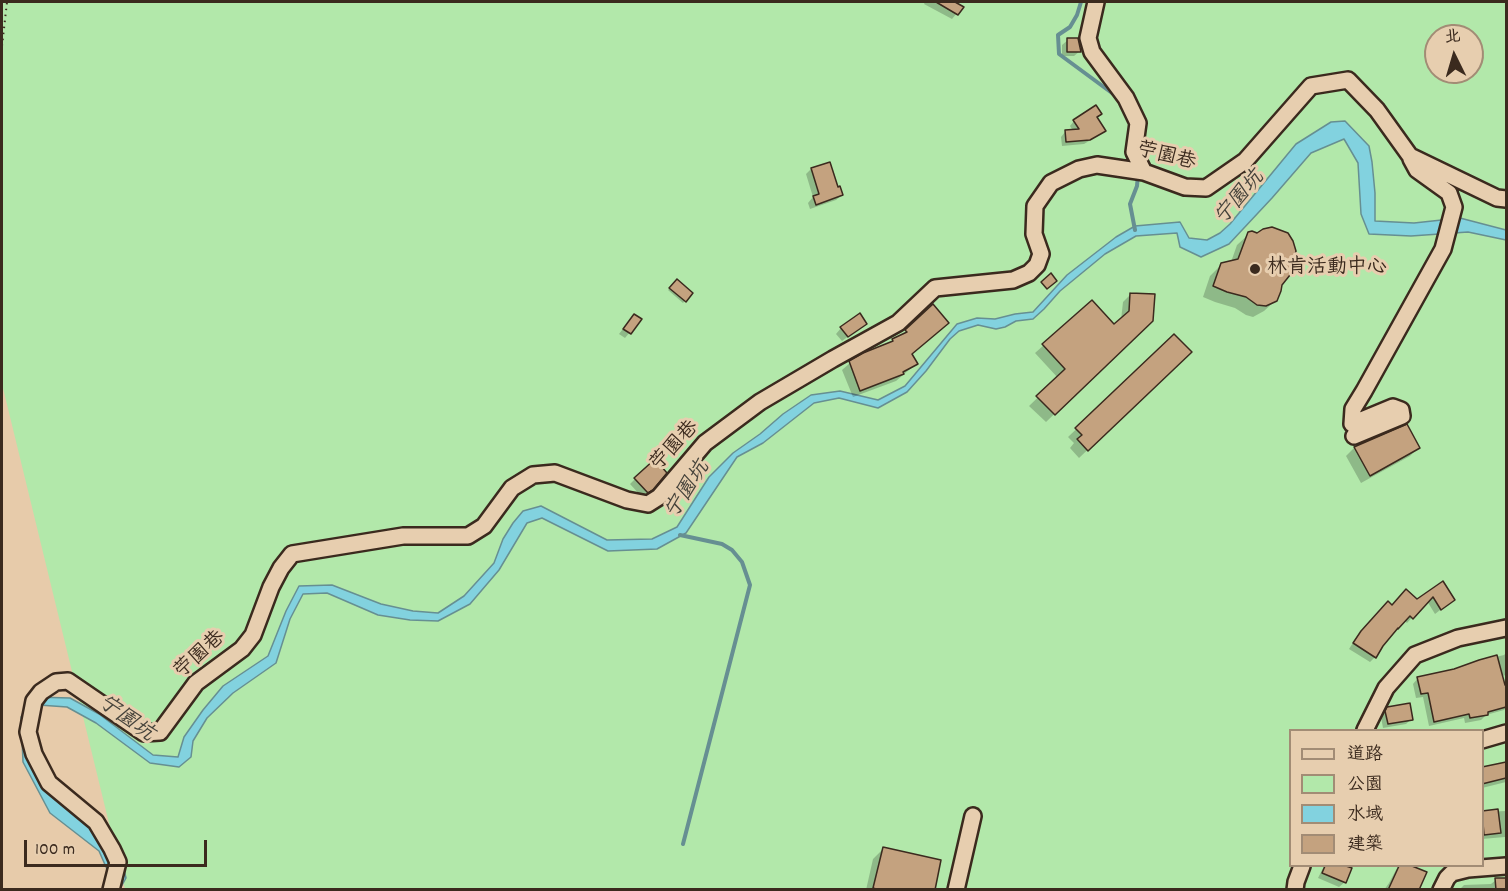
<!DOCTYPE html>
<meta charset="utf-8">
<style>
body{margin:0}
#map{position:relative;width:1508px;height:891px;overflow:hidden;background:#e7cbaa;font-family:Dekko,"LXGW WenKai TC",sans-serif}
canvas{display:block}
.frame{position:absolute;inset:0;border:3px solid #3b2a1e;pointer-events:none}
.legend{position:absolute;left:1289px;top:729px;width:195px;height:138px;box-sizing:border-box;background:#e7ceaf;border:2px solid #a28c75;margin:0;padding:8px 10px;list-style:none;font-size:18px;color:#3b2a1e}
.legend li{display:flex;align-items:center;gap:12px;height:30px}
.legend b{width:30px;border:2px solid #a28c75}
.north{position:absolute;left:1424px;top:24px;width:60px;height:60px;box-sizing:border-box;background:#e7ceaf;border:2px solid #a28c75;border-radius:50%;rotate:355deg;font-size:16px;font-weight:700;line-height:24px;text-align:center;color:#3b2a1e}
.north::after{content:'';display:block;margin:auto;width:21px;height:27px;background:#3b2a1e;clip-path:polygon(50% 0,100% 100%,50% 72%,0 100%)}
.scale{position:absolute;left:24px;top:840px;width:183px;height:27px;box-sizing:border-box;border:3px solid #3b2a1e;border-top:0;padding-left:8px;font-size:18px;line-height:21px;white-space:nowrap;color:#3b2a1e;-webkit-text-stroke:4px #e7ceaf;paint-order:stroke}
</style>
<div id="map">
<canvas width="1508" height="891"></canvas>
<div class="frame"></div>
<ul class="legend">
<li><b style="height:8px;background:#e7ceaf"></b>道路</li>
<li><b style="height:16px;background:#b2e8aa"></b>公園</li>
<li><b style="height:16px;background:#82d2df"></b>水域</li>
<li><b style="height:16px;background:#c4a27f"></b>建築</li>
</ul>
<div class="north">北</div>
<div class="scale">100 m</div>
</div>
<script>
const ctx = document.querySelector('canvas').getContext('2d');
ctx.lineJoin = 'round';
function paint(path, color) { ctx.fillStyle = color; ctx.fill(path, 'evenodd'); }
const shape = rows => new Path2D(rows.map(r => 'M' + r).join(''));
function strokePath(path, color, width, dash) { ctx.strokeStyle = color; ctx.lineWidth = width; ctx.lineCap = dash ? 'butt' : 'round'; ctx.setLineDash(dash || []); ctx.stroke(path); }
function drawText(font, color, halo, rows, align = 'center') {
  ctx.font = font + ' Dekko,"LXGW WenKai TC",sans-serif'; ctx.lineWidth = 6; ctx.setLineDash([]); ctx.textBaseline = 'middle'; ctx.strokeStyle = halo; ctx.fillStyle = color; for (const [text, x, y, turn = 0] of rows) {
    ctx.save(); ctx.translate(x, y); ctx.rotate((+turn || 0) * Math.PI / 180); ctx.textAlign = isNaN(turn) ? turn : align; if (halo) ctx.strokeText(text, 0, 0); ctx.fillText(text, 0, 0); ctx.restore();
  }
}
paint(shape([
 [2,2,1506,2,1506,889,125,889,2,384],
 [1436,36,1472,36,1472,72,1436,72],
 [1290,730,1482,730,1482,866,1290,866]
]), '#b2e8aa');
const water = shape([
 [1345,121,1369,146,1372,162,1375,193,1375,221,1414,223,1460,218,1506,230,1506,240,1468,232,1411,236,1369,234,1361,214,1358,163,1344,139,1311,153,1272,198,1229,244,1201,257,1180,247,1177,233,1136,236,1105,254,1060,291,1044,309,1033,319,1016,321,1005,327,996,329,978,325,959,331,950,339,926,371,907,392,878,408,839,398,814,403,763,443,737,457,686,533,657,549,608,551,542,518,527,523,499,570,470,604,438,621,410,620,378,615,327,593,303,594,290,619,276,663,233,693,207,718,193,741,191,757,179,767,150,763,96,723,67,707,39,705,32,720,43,779,120,853,126,878,120,889,107,889,113,883,99,851,50,813,23,762,21,717,30,698,34,697,70,698,99,714,153,755,178,757,184,737,203,710,223,686,268,656,286,611,299,586,332,585,381,604,413,611,438,613,464,596,494,563,503,539,513,523,523,511,541,506,607,540,652,539,677,527,709,477,733,453,760,434,783,414,811,395,840,391,878,400,905,386,957,324,977,318,995,319,1015,314,1033,312,1067,275,1116,237,1135,226,1180,222,1189,238,1207,240,1220,233,1230,224,1296,144,1331,122,1345,121]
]);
paint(water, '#82d2df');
strokePath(water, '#668f92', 1.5);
paint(shape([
 [925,2,952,2,962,7,952,19,924,4],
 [1068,40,1080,51,1074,56,1062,56,1062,45],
 [1096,118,1104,130,1099,135,1084,144,1062,146,1061,137,1065,132,1073,131,1070,126,1074,121],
 [811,169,842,195,836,200,810,209,808,203,813,197,806,174],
 [1249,234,1281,285,1276,300,1264,311,1253,317,1246,315,1235,308,1215,302,1203,297,1210,276,1222,264,1231,262,1237,245],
 [677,281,691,293,683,303,668,290],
 [1131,294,1151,321,1046,422,1029,406,1058,378,1035,353,1092,302,1114,327,1121,320,1123,302],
 [933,306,911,354,916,364,896,381,853,397,842,370,850,363,887,345,893,340,901,336],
 [640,320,625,338,619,334,629,321],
 [865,324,842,341,836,334,841,328],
 [1174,336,1190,352,1079,458,1070,448,1074,443,1068,437],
 [1406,426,1418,448,1410,456,1361,483,1346,456,1354,448],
 [635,479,651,489,642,497,630,484],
 [1442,583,1453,600,1435,614,1427,601,1407,623,1404,620,1392,633,1375,657,1370,662,1349,649,1356,638,1383,608,1417,601],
 [1506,653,1506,675,1502,676,1506,693,1506,708,1504,710,1486,715,1481,720,1465,723,1464,718,1429,726,1423,697,1416,698,1413,684,1418,678,1454,670,1479,661,1504,655],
 [1388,709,1411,719,1406,724,1383,728,1381,717],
 [1506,763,1506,782,1482,788,1482,769],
 [1506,811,1506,839,1505,837,1482,839,1482,812],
 [883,849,933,890,866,890,873,859],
 [1324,866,1352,866,1345,882,1339,887,1318,878],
 [1398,866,1408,866,1425,873,1416,890,1384,890,1389,883],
 [1506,879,1506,890,1459,890,1464,885,1491,884,1496,880]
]), '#0003');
strokePath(shape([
 [1081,2,1077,15,1070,27,1058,35,1059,54,1116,96],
 [1135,230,1130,204,1137,186,1138,174],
 [680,535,722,544,732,550,742,562,750,585,683,844]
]), '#668f92', 4);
const building = shape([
 [936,2,955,2,964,7,958,15,936,2],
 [1067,38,1078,38,1081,52,1067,52,1067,38],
 [1096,105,1102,114,1097,117,1106,131,1090,140,1066,142,1065,130,1079,129,1073,120,1096,105],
 [830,162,838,187,840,186,843,195,816,205,813,196,819,194,811,168,830,162],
 [1272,227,1288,233,1293,241,1296,251,1290,275,1282,285,1281,291,1277,301,1266,306,1257,305,1246,297,1227,292,1213,286,1221,263,1238,259,1248,232,1252,231,1257,233,1263,229,1272,227],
 [1051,273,1057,281,1047,289,1041,282,1051,273],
 [677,279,693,293,686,302,669,288,677,279],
 [1130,293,1155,294,1153,321,1055,415,1036,396,1065,369,1042,344,1092,300,1114,324,1129,311,1130,293],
 [933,304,949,323,912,354,918,364,903,372,904,374,860,391,849,361,863,353,893,341,892,339,907,332,905,330,933,304],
 [860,313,867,324,848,337,840,327,860,313],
 [634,314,642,319,631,334,623,329,634,314],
 [1174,334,1192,352,1088,451,1077,439,1082,435,1075,428,1174,334],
 [1407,424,1420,448,1370,476,1354,447,1407,424],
 [655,459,667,473,653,490,648,493,634,478,655,459],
 [1443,581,1455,600,1441,610,1433,597,1413,619,1410,616,1398,629,1398,628,1383,646,1376,658,1353,643,1361,631,1388,601,1392,605,1406,589,1417,599,1443,581],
 [1497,655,1505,685,1506,685,1506,707,1488,712,1488,715,1470,718,1469,714,1434,722,1428,693,1421,694,1417,677,1454,669,1479,660,1497,655],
 [1410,703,1413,720,1388,724,1385,711,1387,707,1410,703],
 [1506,762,1506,778,1482,784,1482,767,1506,762],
 [1498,809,1501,833,1484,835,1482,811,1498,809],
 [883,847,941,860,935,890,879,890,873,888,883,847],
 [1325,866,1346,866,1352,868,1346,883,1322,873,1325,866],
 [1399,866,1412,866,1427,872,1419,890,1388,890,1399,866],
 [1495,878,1506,878,1506,890,1496,890,1495,878]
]);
paint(building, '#c4a27f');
strokePath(building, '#3b2a1e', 1.5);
const minor = shape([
 [1096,2,1088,38,1092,52,1126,98,1138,123,1134,152,1144,172],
 [1354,436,1402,416,1401,410,1393,407,1352,424,1353,409,1364,391,1443,249,1454,207,1449,193,1417,170,1411,159],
 [1365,730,1386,688,1415,655,1458,638,1506,628],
 [1482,740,1506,733],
 [111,890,118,862,112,849,96,822,49,783,34,754,28,732,34,701,41,692,56,682,68,681,144,733,160,732,196,683,242,649,253,635,271,587,281,568,292,554,403,536,468,536,484,526,512,488,533,475,555,473,627,500,648,504,659,497,705,443,760,402,833,359,898,323,935,288,1013,280,1029,273,1037,265,1041,254,1034,234,1035,206,1051,183,1079,169,1097,165,1144,172,1185,187,1206,188,1245,161,1311,86,1348,80,1377,110,1410,156,1497,198,1506,199],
 [956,890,973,816],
 [1295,890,1296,882,1302,866],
 [1441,890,1447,878,1452,873,1468,869,1506,866]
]);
strokePath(minor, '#3b2a1e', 20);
strokePath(shape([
 [2,46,7,2]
]), '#3b2a1e', 2, [1.5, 4.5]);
strokePath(minor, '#e7ceaf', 15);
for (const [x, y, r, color] of [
 [1255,269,6,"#3b2a1e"]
]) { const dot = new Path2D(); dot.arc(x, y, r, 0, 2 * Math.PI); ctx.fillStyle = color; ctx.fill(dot); strokePath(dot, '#e7ceaf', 2); }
drawText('20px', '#3b2a1e', '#e7ceaf', [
 ["苧園巷",1166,158,14],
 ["苧園巷",676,447,-47],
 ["苧園巷",201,656,-42]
]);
drawText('20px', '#3b2a1e', '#e7ceaf', [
 ["林肯活動中心",1267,269]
], 'left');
drawText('italic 21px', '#46433b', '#e7ceaf', [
 ["宁園坑",1241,199,-49],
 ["宁園坑",689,491,-57],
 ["宁園坑",125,720,36]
]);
</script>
